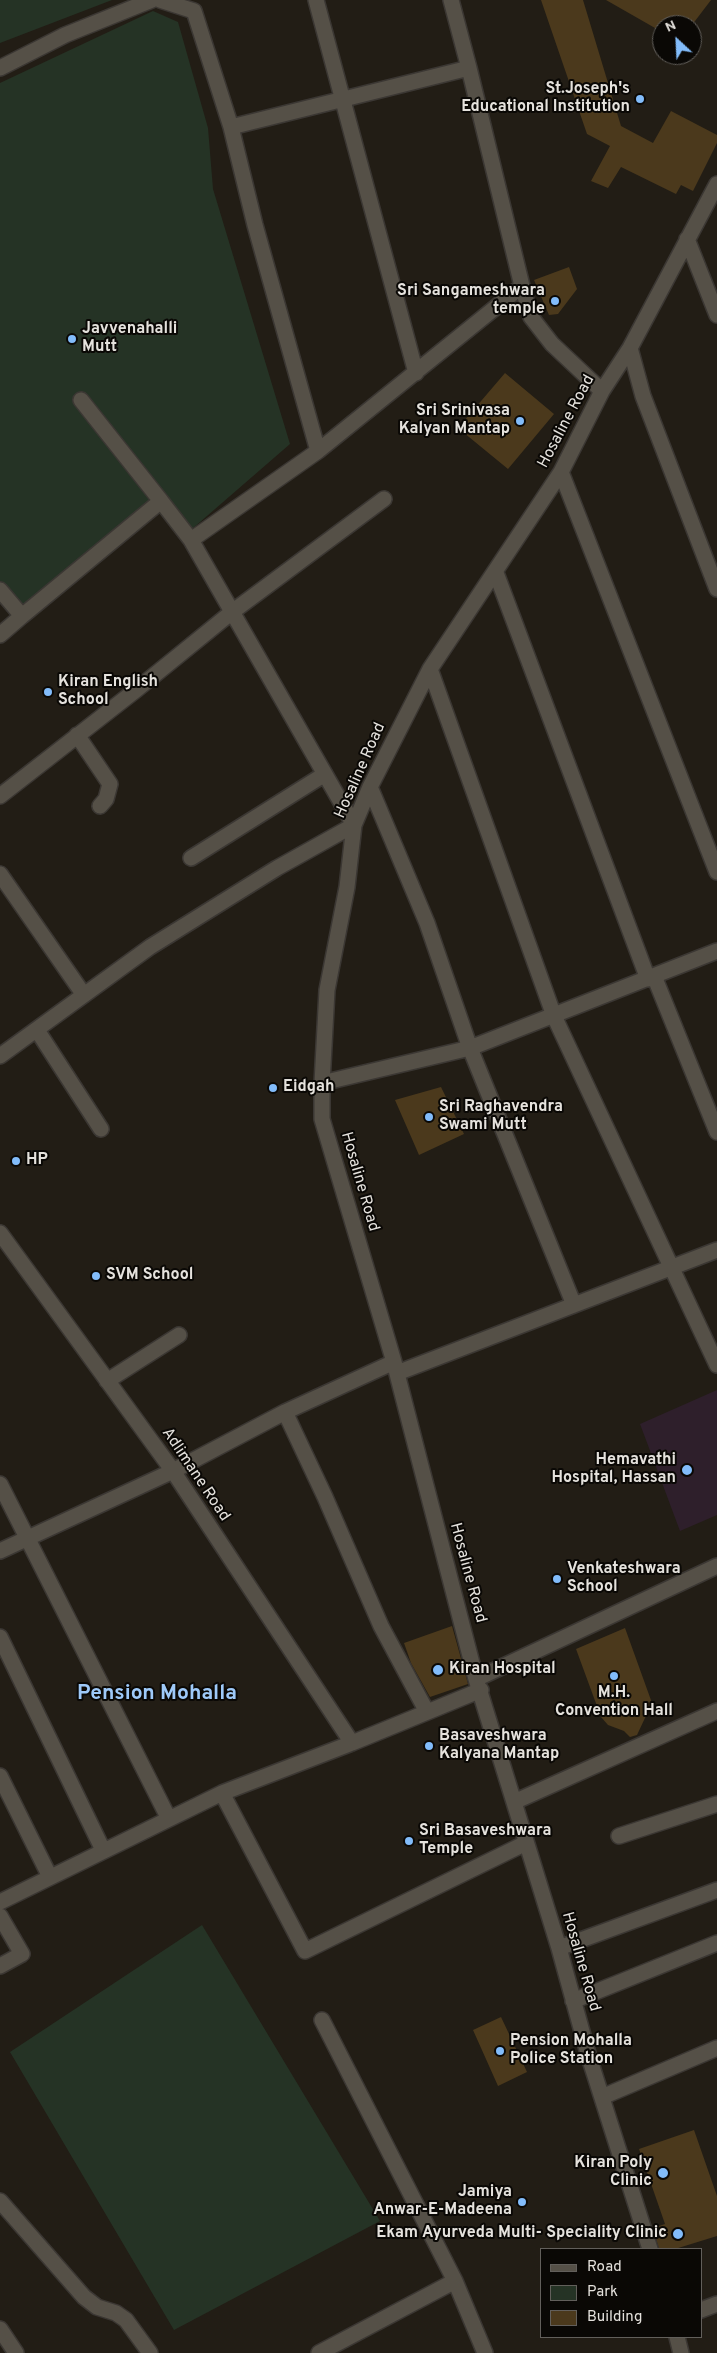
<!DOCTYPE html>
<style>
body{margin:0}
#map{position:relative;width:717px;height:2353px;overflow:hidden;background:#221d15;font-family:Overpass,sans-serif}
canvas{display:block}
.legend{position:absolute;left:540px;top:2248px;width:162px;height:90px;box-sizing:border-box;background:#0a0805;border:1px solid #625f5b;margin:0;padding:6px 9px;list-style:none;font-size:15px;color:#e5e2dd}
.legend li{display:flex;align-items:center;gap:10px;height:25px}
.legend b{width:25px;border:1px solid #625f5b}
.north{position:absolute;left:652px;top:15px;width:50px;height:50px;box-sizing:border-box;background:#0a0805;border:1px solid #625f5b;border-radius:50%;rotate:335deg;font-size:14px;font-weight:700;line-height:20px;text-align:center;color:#e5e2dd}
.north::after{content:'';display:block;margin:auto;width:18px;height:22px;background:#82bcfa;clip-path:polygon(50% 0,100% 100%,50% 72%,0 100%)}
</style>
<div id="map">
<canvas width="717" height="2353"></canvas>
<ul class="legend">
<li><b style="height:6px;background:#555047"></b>Road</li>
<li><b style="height:14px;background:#253325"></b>Park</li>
<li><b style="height:14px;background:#4b391c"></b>Building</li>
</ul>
<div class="north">N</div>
</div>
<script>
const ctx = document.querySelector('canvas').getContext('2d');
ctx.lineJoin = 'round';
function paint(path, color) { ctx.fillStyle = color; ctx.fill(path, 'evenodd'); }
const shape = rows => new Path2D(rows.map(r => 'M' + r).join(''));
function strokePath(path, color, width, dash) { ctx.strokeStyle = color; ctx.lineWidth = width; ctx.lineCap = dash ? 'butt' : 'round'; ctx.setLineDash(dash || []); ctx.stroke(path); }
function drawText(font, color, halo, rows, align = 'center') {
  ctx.font = font + ' Overpass,sans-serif'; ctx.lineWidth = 4; ctx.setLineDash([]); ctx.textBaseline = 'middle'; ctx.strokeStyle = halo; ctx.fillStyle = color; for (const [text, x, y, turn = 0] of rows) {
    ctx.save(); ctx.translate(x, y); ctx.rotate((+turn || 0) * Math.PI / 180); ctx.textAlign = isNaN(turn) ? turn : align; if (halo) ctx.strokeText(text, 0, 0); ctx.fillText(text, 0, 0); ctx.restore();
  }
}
paint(shape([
 [717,1390,717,1515,680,1531,640,1424]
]), '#2e1f2b');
paint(shape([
 [0,0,112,0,0,43],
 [153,11,178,22,208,128,213,189,290,444,192,529,150,500,24,606,0,585,0,83],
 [202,1925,380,2221,174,2330,10,2052]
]), '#253325');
paint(shape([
 [541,0,583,0,621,126,653,143,671,111,717,135,717,143,693,191,681,185,676,194,621,167,608,188,591,181,610,146,587,134],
 [606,0,711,0,692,25,662,25,662,32],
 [569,267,577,289,558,314,549,315,534,280],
 [505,373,554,414,508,469,458,428],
 [441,1087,464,1134,419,1155,395,1100],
 [452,1626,468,1684,430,1697,411,1663,404,1643],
 [625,1628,652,1703,637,1735,630,1737,624,1731,608,1725,601,1717,576,1649],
 [501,2017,527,2072,498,2086,473,2030],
 [694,2130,717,2196,717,2236,675,2249,659,2249,653,2228,665,2224,639,2149]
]), '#4b391c');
const minor = shape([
 [160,0,194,11,231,127,255,225,318,451],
 [316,0,416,373],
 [0,68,65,35,152,0],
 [469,68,522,286],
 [231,127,469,68,451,0],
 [687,239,717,315],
 [630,348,643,396,717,589],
 [81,400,161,501],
 [561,472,717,872],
 [496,573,648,979],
 [0,590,22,616,161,501,191,540,318,451,522,286,531,317,552,344,602,391],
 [0,635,22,616],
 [430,669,554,1016,717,1365],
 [77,735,110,784,106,799,100,806],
 [370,787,427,923,470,1048,574,1305],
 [0,796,136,690,232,612,384,499],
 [191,858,325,774],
 [0,874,84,995],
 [654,976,717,1132],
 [37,1030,101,1129],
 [0,1056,150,947,277,868,354,825,191,540],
 [322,1083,470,1048,717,951],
 [0,1233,173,1471,352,1743],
 [397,1373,717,1250],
 [107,1381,179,1335],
 [285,1412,394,1362],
 [0,1484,169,1819],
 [0,1551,173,1471,285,1412,325,1497,381,1626,427,1712],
 [0,1637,103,1850],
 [476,1679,717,1566],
 [0,1776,50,1877],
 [222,1793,305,1951,526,1843],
 [514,1802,717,1711],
 [619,1836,717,1804],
 [0,1902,222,1793,352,1743,481,1690],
 [0,1916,22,1954,0,1966],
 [559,1948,717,1890],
 [573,2001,717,1943],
 [322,2020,455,2281,485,2353],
 [602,2097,717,2048],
 [0,2201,84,2297,97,2307,116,2313,126,2320,150,2353],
 [650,2249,589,2057,559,1948,476,1679,394,1362,322,1119,322,1083,327,990,347,887,354,825,370,787,430,669,561,472,602,391,630,348,717,184],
 [701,2310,717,2304],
 [0,2329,16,2353],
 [677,2337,681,2353],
 [319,2353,455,2281]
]);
strokePath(minor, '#3b3733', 18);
strokePath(minor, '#555047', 15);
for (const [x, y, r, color] of [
 [640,99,5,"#82bcfa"],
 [555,301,5,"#82bcfa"],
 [72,339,5,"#82bcfa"],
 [520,421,5,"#82bcfa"],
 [48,692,5,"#82bcfa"],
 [273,1088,5,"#82bcfa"],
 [429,1117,5,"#82bcfa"],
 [16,1161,5,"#82bcfa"],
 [96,1276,5,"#82bcfa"],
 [687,1470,6,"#82bcfa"],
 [557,1579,5,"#82bcfa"],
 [438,1670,6,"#82bcfa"],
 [614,1676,5,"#82bcfa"],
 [429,1746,5,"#82bcfa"],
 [409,1841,5,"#82bcfa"],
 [500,2051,5,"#82bcfa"],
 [663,2173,6,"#82bcfa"],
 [522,2202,5,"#82bcfa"],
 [678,2234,6,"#82bcfa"]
]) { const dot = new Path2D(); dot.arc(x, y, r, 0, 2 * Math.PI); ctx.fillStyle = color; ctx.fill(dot); strokePath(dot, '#0a0805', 2); }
drawText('bold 16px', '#e5e2dd', '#0a0805', [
 ["St.Joseph's",630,90,"right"],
 ["Educational Institution",630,108,"right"],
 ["Sri Sangameshwara",545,292,"right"],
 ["temple",545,310,"right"],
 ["Javvenahalli",82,330],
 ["Mutt",82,348],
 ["Sri Srinivasa",510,412,"right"],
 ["Kalyan Mantap",510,430,"right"],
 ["Kiran English",58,683],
 ["School",58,701],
 ["Eidgah",283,1088],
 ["Sri Raghavendra",439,1108],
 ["Swami Mutt",439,1126],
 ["HP",26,1161],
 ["SVM School",106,1276],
 ["Hemavathi",676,1461,"right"],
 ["Hospital, Hassan",676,1479,"right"],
 ["Venkateshwara",567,1570],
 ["School",567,1588],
 ["Kiran Hospital",449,1670],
 ["M.H.",614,1694,"center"],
 ["Convention Hall",614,1712,"center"],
 ["Basaveshwara",439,1737],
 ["Kalyana Mantap",439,1755],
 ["Sri Basaveshwara",419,1832],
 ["Temple",419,1850],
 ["Pension Mohalla",510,2042],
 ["Police Station",510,2060],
 ["Kiran Poly",652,2164,"right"],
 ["Clinic",652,2182,"right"],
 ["Jamiya",512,2193,"right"],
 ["Anwar-E-Madeena",512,2211,"right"],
 ["Ekam Ayurveda Multi- Speciality Clinic",667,2234,"right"]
], 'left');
drawText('16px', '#e5e2dd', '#0a0805', [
 ["Hosaline Road",567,422,-62],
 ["Hosaline Road",361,771,-66],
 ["Hosaline Road",359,1182,74],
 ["Adlimane Road",195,1475,56],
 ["Hosaline Road",467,1573,75],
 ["Hosaline Road",580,1962,74]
]);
drawText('bold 21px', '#9ec9f8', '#0a0805', [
 ["Pension Mohalla",157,1695]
]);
</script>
